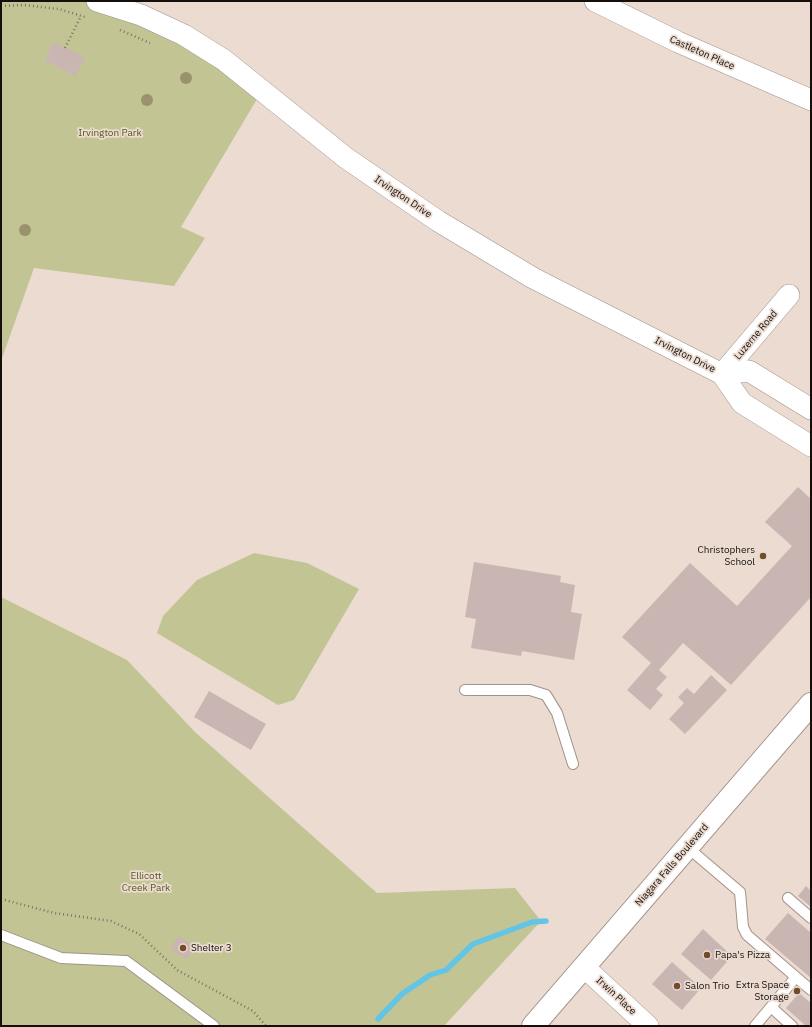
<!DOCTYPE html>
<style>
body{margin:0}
#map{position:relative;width:812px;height:1027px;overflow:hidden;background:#ebdbd1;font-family:"IBM Plex Sans",sans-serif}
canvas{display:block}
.frame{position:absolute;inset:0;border:2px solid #150f0c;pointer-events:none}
</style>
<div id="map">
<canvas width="812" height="1027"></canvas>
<div class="frame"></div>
</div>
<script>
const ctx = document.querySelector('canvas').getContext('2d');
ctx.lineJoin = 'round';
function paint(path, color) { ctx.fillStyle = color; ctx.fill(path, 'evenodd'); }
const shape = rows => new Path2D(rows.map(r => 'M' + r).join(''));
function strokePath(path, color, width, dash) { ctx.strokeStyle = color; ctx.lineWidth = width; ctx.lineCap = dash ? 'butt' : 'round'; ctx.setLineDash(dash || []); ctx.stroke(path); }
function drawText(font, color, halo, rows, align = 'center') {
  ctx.font = font + ' "IBM Plex Sans",sans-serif'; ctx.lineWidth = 3.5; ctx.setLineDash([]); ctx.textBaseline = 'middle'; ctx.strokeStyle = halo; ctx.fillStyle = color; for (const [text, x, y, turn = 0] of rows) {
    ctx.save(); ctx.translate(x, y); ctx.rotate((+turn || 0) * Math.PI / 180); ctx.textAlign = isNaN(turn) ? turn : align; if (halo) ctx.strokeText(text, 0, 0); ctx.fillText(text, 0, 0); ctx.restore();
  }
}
paint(shape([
 [1,1,97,1,136,24,165,37,212,62,257,99,181,227,205,238,174,286,34,268,1,361],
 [254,553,307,563,359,589,294,700,278,705,157,633,163,616,197,580],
 [1,597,127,660,195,732,377,893,515,888,541,921,444,1026,1,1026]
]), '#c2c494');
strokePath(shape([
 [378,1019,402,994,430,975,446,970,473,944,532,922,546,921]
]), '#63c5e6', 5.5);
paint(shape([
 [53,42,85,57,76,76,45,61],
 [798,487,811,499,811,597,731,685,683,643,659,670,667,677,656,689,663,695,650,710,627,690,651,663,622,637,690,563,737,606,792,546,765,522],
 [474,562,561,576,560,582,575,585,571,612,582,614,574,660,522,651,521,656,471,648,476,619,465,617],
 [711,675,727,690,685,734,669,719,684,703,678,697,687,688,694,694],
 [209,691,266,724,251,750,194,717],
 [806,886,811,891,811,907,798,896],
 [788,913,811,933,811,978,765,939],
 [703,929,732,956,711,980,681,954],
 [178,936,195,945,187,959,170,950],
 [672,962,701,988,682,1010,652,984],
 [799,993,811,1003,811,1026,806,1026,786,1008]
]), '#c9b6b2');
const lane = shape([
 [465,690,530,690,546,695,557,713,573,764],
 [687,847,740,892,743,927,747,935,811,990],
 [788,898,811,918],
 [1,935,61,958,126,961,214,1026],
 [771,1007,792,1026],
 [755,1026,796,977]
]);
const street = shape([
 [97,1,141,15,184,35,224,60,346,158,438,221,533,278,722,374,742,403,811,446],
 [595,1,678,42,811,100],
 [722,374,789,295],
 [722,374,749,371,811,409],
 [584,967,648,1026]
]);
const primary = shape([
 [533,1026,811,704]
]);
strokePath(lane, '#a19289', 12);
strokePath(street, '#a19289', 22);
strokePath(primary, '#a19289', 24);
strokePath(shape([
 [1,6,24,5,59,9,85,17],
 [120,30,150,43],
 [65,48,81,16],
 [1,899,54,913,111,921,139,934,177,970,253,1011,266,1026]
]), '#7d726b', 2.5, [1, 3]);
strokePath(lane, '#fff', 10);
strokePath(street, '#fff', 21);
strokePath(primary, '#fff', 22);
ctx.fillStyle = '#99926d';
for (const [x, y] of [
 [186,78],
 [147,100],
 [25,230]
]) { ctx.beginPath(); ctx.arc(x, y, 6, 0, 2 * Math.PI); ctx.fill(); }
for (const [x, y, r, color] of [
 [763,556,4,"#724c29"],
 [183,948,4,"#724c29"],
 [707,955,4,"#724c29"],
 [677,986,4,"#724c29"],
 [797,991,4,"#724c29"]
]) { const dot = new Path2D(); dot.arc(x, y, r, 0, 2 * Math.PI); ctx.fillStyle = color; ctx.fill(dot); strokePath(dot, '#ebdbd1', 1.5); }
drawText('10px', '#150f0c', '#ebdbd1', [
 ["Castleton Place",702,53,24],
 ["Irvington Drive",403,197,34],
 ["Luzerne Road",756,335,-50],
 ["Irvington Drive",685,355,27],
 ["Niagara Falls Boulevard",672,865,-49],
 ["Irwin Place",616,996,43]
]);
drawText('10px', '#56571c', '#ebdbd1', [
 ["Irvington Park",110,133],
 ["Ellicott",146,876],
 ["Creek Park",146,888]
]);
drawText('10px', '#150f0c', '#ebdbd1', [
 ["Christophers",755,550,"right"],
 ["School",755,562,"right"],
 ["Shelter 3",191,948],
 ["Papa's Pizza",715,955],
 ["Extra Space",789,985,"right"],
 ["Storage",789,997,"right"],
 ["Salon Trio",685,986]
], 'left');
</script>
